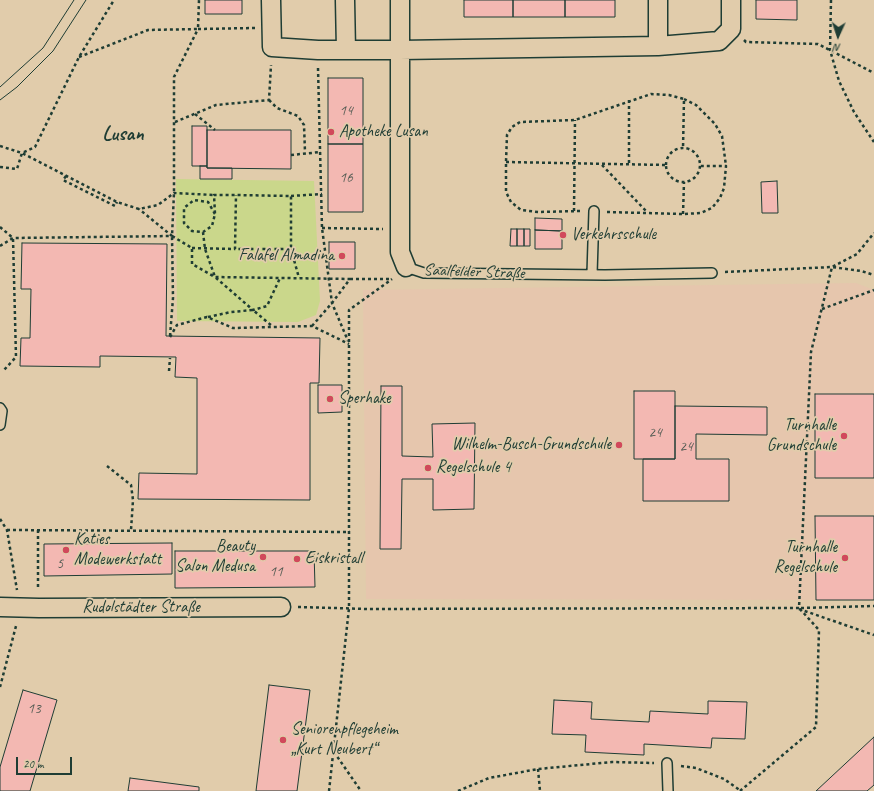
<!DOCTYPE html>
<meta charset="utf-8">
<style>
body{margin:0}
#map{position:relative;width:874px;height:791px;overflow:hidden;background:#e1ccab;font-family:Caveat,sans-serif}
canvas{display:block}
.north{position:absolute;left:818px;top:16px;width:40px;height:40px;-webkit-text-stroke:3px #e1ccab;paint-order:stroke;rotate:183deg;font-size:11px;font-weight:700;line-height:16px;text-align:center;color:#1f3d34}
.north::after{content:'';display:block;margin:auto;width:14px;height:18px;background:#1f3d34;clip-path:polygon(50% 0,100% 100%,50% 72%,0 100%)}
.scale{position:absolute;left:16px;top:757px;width:56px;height:18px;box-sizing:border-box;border:2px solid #1f3d34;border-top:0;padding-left:5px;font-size:12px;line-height:14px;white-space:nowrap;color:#1f3d34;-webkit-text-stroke:3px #e1ccab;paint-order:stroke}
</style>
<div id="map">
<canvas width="874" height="791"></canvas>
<div class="north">N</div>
<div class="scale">20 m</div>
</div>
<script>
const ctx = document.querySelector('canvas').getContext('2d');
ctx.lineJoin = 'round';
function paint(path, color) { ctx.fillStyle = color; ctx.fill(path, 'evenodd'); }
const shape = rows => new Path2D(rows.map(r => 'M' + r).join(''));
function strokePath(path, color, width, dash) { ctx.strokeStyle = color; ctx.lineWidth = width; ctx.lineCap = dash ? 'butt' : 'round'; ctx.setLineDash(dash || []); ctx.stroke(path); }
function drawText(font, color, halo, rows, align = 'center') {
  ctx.font = font + ' Caveat,sans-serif'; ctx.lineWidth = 3.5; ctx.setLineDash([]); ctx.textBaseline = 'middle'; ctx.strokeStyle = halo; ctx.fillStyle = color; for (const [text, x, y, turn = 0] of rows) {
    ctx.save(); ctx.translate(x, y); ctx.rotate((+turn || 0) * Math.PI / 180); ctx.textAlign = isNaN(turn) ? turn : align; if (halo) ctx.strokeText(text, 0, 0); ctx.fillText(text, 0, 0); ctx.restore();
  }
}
paint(shape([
 [856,283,874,290,874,600,366,599,363,290]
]), '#e6c6ad');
paint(shape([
 [176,179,314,181,320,301,316,315,298,322,177,321]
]), '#cad78b');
const building = shape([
 [205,0,242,0,242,14,205,14,205,0],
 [464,0,513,0,513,17,464,17,464,0],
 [513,0,565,0,565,17,513,17,513,0],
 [565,0,615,0,615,17,565,17,565,0],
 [756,0,797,0,797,20,756,19,756,0],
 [328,78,363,78,363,144,328,144,328,78],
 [192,126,207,126,207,166,192,166,192,126],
 [207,130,291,130,291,169,207,168,207,130],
 [328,144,363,144,363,212,328,212,328,144],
 [200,166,207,166,207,168,232,168,232,179,200,179,200,166],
 [777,181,778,213,762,213,761,182,777,181],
 [535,218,562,219,562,231,535,230,535,218],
 [511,229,517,229,517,246,510,246,511,229],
 [517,229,524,229,524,246,517,246,517,229],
 [524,229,530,229,530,246,524,246,524,229],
 [535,230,562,231,562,249,535,249,535,230],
 [329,242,355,242,355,269,329,269,329,242],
 [22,243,167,244,166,336,320,338,319,383,310,383,310,500,138,499,139,473,197,474,197,378,175,377,176,357,100,356,100,367,20,366,21,338,30,338,31,289,21,289,22,243],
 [318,385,342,385,342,412,318,413,318,385],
 [381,386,402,386,402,456,433,457,432,424,475,423,474,509,433,510,433,479,402,479,401,549,380,549,381,386],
 [634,391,675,391,675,459,634,459,634,391],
 [815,394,874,394,874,478,815,478,815,394],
 [675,406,767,407,767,435,696,434,696,459,729,459,729,501,643,501,643,459,675,459,675,406],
 [815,516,874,516,874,600,816,600,815,516],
 [172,543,172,574,44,576,44,544,172,543],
 [175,551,314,551,315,587,175,588,175,551],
 [269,685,310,690,297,791,256,791,269,685],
 [23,690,57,700,30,791,0,791,0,767,23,690],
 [554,700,592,702,591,719,649,722,650,711,708,714,708,701,747,702,745,739,712,738,711,748,644,744,644,755,585,752,586,735,552,734,554,700],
 [874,737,874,785,867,791,816,791,874,737],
 [130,778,199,787,199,791,128,791,130,778]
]);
paint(building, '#f3b8b2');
strokePath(building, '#1f3d34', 1);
const lane = shape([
 [406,267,424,273,605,275,712,273],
 [592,274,594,211],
 [0,408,2,411,0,425],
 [667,763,668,791]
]);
const street = shape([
 [271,0,272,47,318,50,400,50,658,46,719,41,731,29,731,0],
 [345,0,346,50],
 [400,0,400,252,406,267],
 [658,46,658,0],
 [0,607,39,608,281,607]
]);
strokePath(lane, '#1f3d34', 12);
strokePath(street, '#1f3d34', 21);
strokePath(shape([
 [831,0,830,50,839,81,854,112,874,142],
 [255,28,198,29,174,77,174,193,172,236,192,248,192,264,215,277,350,279,332,303,312,326],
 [744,40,746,42,818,44,874,73],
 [79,57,148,30,198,29,199,0],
 [318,68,322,228,332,303,348,341],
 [684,99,696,105,715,124,722,136,726,166],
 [269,100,277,108,298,116,304,125,305,152],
 [629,100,629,164],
 [195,114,215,130],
 [175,122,216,105,269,100,271,65],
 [0,146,22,153,117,202,139,209,158,205,174,193,214,195],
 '666 165a17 17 0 1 1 34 0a17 17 0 1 1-34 0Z',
 [291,155,321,152],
 [506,162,666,165],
 [602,165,647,212],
 [0,167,17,169,22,153,35,147,79,57,114,0],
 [66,176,63,180,115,206,117,202],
 [291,196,322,194],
 [574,211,575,120],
 [580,211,538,212,521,210,511,202,506,192,506,162,507,135,512,127,520,122,575,120,651,94,669,95,684,99,683,149],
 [607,212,683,214,701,213,712,208,720,198,724,188,726,166,700,166],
 [215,214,208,202,194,200,184,208,184,223,192,231,203,232,212,226,215,214,214,195,236,195,291,196,291,249,235,249,236,195],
 [683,214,684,182],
 [0,227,13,238,16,357,4,370],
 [322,228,383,229],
 [203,232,205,249,215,277,253,310,267,306,280,278],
 [0,246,13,238,172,236,139,209],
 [192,248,235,249],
 [291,249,299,278],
 [725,272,832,267,857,254,874,233],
 [350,279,389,279],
 [822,309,874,290],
 [208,317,231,312,253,310,272,326],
 [170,336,173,298,172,236],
 [170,337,177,325,207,317,233,328,312,326,349,344],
 [169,371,170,358],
 [107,466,131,485,133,500,131,530],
 [0,519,7,530,17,590],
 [7,530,350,532],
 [38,530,38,590],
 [298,607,368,609,799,608,811,352,832,267,861,271,874,275],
 [801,608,874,606],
 [799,609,874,635],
 [0,687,16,626],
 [334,752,361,791],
 [681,766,696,768,724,779,741,791],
 [538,769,540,791],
 [329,791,349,608,349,310,392,279],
 [458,791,489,778,538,769,612,762,654,763],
 [740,791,816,727,819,630,799,608]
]), '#1f3d34', 2.5, [3, 3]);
strokePath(lane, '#e1ccab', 9);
strokePath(street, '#e1ccab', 18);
strokePath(shape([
 [0,87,43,48,74,0],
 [0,100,17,87,53,51,86,0]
]), '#1f3d34', 1);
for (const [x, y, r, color] of [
 [331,132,4,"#d1495b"],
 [563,235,4,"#d1495b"],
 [342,256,4,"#d1495b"],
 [330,399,4,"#d1495b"],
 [844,436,4,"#d1495b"],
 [619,445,4,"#d1495b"],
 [428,468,4,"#d1495b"],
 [66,550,4,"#d1495b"],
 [263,557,4,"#d1495b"],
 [845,558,4,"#d1495b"],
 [297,559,4,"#d1495b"],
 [283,740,4,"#d1495b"]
]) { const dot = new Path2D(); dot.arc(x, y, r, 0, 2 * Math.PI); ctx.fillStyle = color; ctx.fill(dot); strokePath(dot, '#e1ccab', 1.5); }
drawText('15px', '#545c54', null, [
 ["14",346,111],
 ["16",346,178],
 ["24",655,433],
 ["24",686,447],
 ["5",60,564],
 ["11",276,572],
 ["13",34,709]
]);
drawText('17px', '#1f3d34', '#e1ccab', [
 ["Apotheke Lusan",339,132],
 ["Verkehrsschule",571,235],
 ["Falafel Almadina",334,256,"right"],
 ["Sperhake",338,399],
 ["Turnhalle",836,426,"right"],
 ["Grundschule",836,446,"right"],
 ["Wilhelm-Busch-Grundschule",611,445,"right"],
 ["Regelschule 4",436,468],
 ["Katies",74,540],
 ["Modewerkstatt",74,560],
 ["Beauty",255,547,"right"],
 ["Salon Medusa",255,567,"right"],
 ["Turnhalle",837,548,"right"],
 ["Regelschule",837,568,"right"],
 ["Eiskristall",305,559],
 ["Seniorenpflegeheim",291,730],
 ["„Kurt Neubert“",291,750]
], 'left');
drawText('17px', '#1f3d34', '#e1ccab', [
 ["Saalfelder Straße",474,272,2],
 ["Rudolstädter Straße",141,608]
]);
drawText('bold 21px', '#1f3d34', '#e1ccab', [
 ["Lusan",123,134]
]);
</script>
